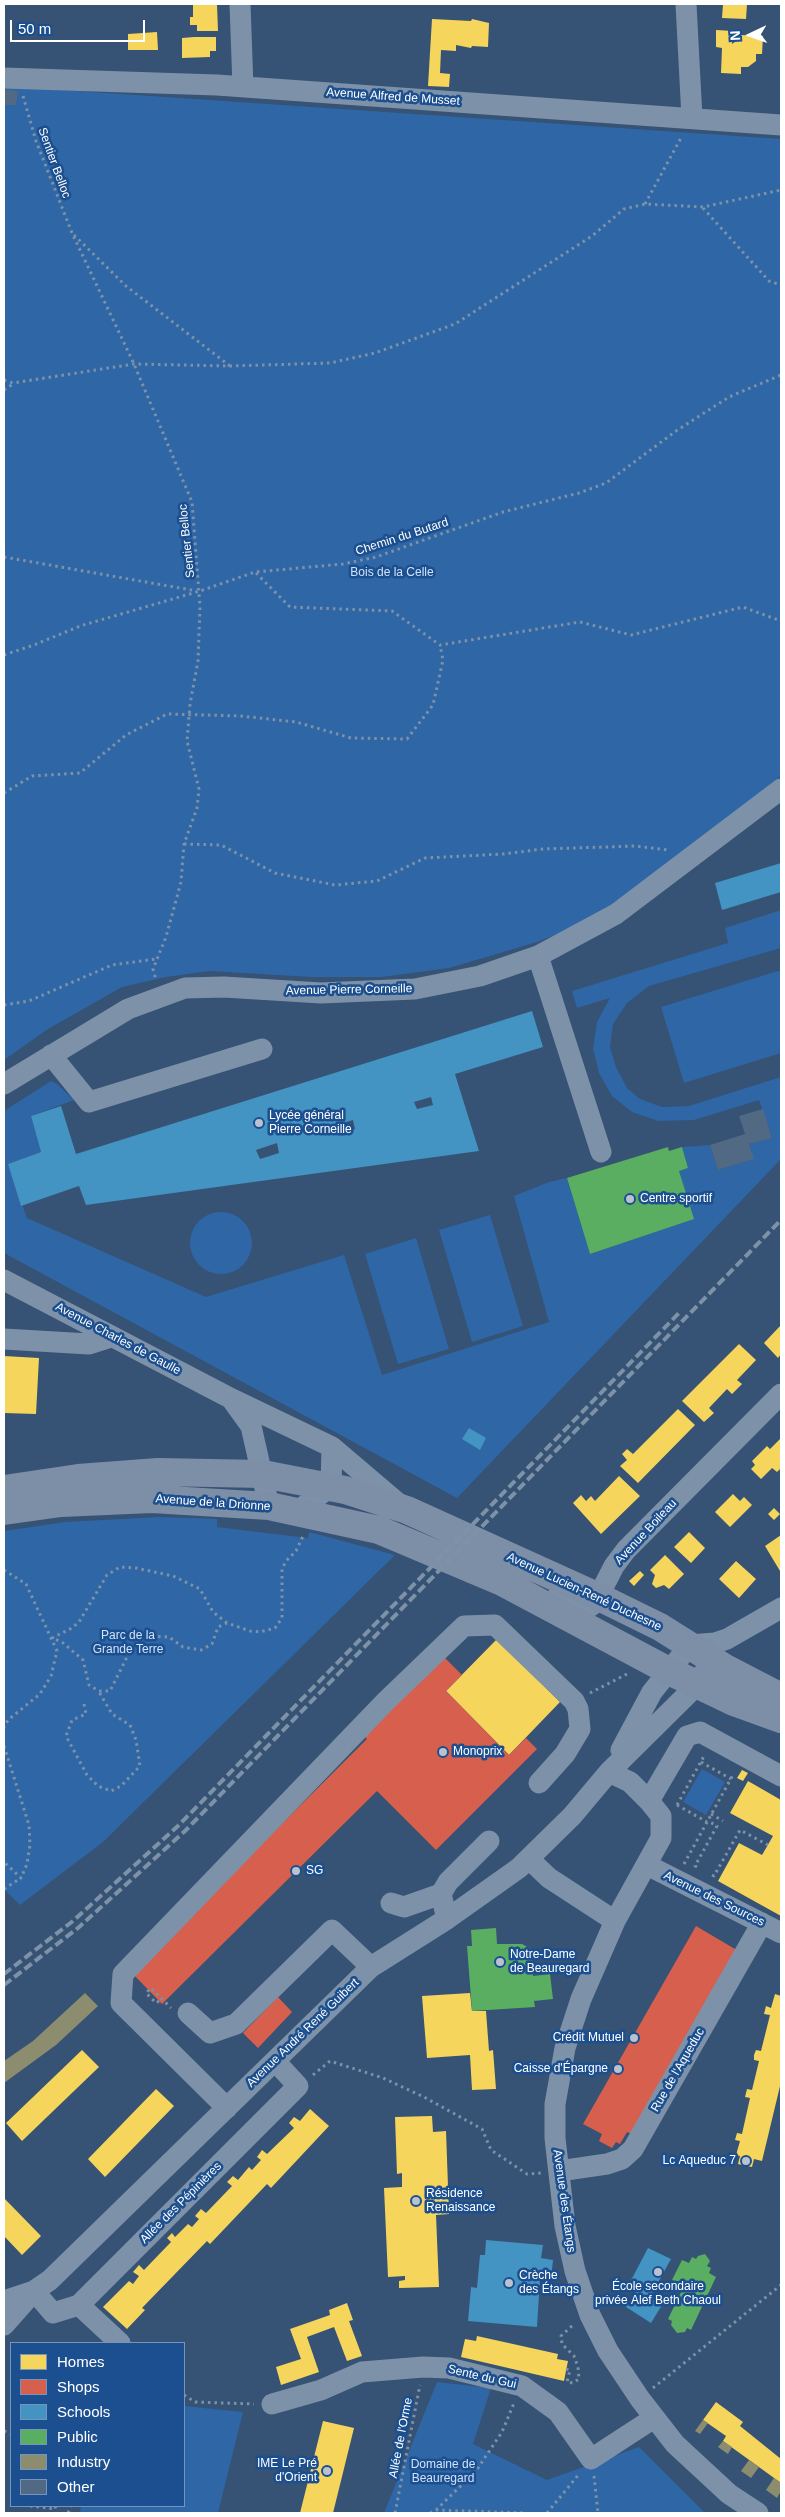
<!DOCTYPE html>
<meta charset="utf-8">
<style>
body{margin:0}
#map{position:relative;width:785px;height:2517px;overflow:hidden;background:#365274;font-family:Helvetica,sans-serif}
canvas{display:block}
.frame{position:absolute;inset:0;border:5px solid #fff;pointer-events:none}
.legend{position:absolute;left:10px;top:2342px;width:175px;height:165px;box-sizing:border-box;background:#1b4f8f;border:1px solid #7695bc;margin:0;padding:6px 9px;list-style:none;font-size:15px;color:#fff}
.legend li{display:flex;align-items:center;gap:10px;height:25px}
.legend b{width:25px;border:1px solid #7695bc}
.north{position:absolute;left:725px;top:10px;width:50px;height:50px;-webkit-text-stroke:4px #1b4f8f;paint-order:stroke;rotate:267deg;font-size:14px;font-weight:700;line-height:20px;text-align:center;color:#fff}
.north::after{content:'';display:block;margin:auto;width:18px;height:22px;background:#fff;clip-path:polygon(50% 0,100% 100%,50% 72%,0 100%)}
.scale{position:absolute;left:10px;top:20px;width:135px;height:22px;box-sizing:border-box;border:2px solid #fff;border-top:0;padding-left:6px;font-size:15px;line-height:18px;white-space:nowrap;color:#fff;-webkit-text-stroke:4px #1b4f8f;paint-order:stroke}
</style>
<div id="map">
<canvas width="785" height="2517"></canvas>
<div class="frame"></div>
<ul class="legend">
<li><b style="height:14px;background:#f6d55c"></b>Homes</li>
<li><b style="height:14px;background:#d6604d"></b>Shops</li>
<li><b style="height:14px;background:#4393c3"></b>Schools</li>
<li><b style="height:14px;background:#5aae61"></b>Public</li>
<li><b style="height:14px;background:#8c8c6e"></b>Industry</li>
<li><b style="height:14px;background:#526984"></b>Other</li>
</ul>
<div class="north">N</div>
<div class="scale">50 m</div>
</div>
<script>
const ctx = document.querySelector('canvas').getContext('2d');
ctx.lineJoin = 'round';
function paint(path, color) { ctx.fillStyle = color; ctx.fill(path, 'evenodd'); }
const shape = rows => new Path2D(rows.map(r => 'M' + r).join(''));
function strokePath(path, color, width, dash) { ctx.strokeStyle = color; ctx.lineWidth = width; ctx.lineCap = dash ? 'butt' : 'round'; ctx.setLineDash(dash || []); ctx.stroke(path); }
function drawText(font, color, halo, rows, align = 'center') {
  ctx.font = font + ' Helvetica,sans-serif'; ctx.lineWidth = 5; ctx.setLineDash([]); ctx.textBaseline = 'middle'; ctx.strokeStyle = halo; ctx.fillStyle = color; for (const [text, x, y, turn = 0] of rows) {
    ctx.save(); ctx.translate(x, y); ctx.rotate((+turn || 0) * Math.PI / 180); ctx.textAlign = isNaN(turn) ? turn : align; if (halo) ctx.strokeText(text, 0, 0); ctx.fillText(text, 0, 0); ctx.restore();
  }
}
paint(shape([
 [4,86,781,139,781,775,758,802,614,912,537,942,449,968,382,977,312,977,209,971,166,977,122,987,48,1029,4,1060],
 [781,910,781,948,649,986,627,1003,613,1024,610,1047,616,1067,627,1088,640,1099,662,1107,689,1106,781,1077,781,1159,457,1498,4,1253,4,1111,51,1081,57,1084,74,1100,31,1116,41,1152,8,1164,27,1218,206,1297,344,1255,382,1375,549,1322,514,1196,549,1182,567,1178,590,1254,693,1219,679,1171,688,1168,682,1147,710,1145,718,1170,753,1159,749,1144,772,1137,759,1100,694,1120,658,1121,632,1112,612,1096,599,1073,593,1048,597,1022,610,998,577,1008,572,991,728,943,725,928],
 [781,970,781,1053,684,1083,661,1007],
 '190 1243a31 31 0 1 1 62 0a31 31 0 1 1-62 0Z',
 [490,1215,523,1326,472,1342,439,1230],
 [416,1238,449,1349,398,1364,365,1254],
 [158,1517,217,1519,217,1527,308,1538,309,1532,395,1555,103,1842,20,1905,4,1889,4,1531,65,1522],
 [702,1769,725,1782,706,1815,683,1802],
 [437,2382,491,2388,473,2444,547,2480,639,2447,705,2513,384,2513],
 [184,2406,243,2412,218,2513,80,2513,81,2506,184,2506]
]), '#2f66a5');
paint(shape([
 [193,4,217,4,218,31,197,31,197,25,190,25,190,17,193,17],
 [723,4,747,4,746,19,722,18],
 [432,19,471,21,472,19,489,23,488,47,472,46,471,48,456,45,456,51,441,50,440,73,450,74,449,87,428,86],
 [716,30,733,31,732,44,739,39,739,35,763,36,762,54,756,54,756,61,748,67,741,67,741,74,721,73,722,48,716,47],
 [157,32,158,50,128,50,128,34],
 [194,37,216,37,216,51,210,51,210,57,182,58,182,38],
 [781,1325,781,1354,778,1358,764,1343],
 [739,1344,756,1360,737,1380,742,1384,732,1394,727,1389,709,1408,714,1413,704,1422,682,1401],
 [4,1356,39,1358,36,1414,4,1413],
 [678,1409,695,1425,638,1483,620,1466,627,1460,622,1454,627,1449,633,1454],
 [781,1438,781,1468,777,1472,772,1468,761,1479,751,1469,755,1465,752,1461,767,1446,770,1449],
 [619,1476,640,1496,601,1534,573,1503,581,1495,586,1501,591,1496,595,1501],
 [733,1494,740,1501,744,1497,752,1505,730,1527,715,1512],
 [774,1508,780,1514,774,1520,768,1514],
 [689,1532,705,1548,691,1563,674,1547],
 [781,1535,781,1570,780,1571,765,1546],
 [665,1555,684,1574,669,1589,664,1585,656,1588,652,1584,655,1575,650,1570],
 [736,1561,756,1579,739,1598,719,1579],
 [640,1571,644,1575,634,1586,629,1581],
 [497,1639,560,1702,509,1755,446,1691],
 [742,1770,748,1773,743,1781,737,1778],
 [748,1781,781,1800,781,1916,718,1881,739,1843,762,1855,773,1836,730,1813],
 [470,1993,472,2011,486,2011,489,2051,493,2050,496,2089,472,2090,470,2055,427,2058,422,1996],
 [775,1994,781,1996,781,2082,762,2161,754,2159,752,2167,738,2164,740,2156,736,2155,740,2141,735,2140,737,2133,742,2134,750,2098,745,2097,747,2089,752,2090,759,2061,754,2060,754,2055,756,2050,761,2051,770,2015,764,2014,766,2006,771,2008],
 [82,2050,99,2067,22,2141,6,2123],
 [156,2089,174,2106,105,2177,88,2159],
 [310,2109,329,2126,271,2188,267,2184,210,2244,207,2241,142,2308,145,2310,127,2329,103,2307,129,2281,133,2284,139,2276,133,2272,139,2265,144,2270,171,2242,167,2238,172,2233,175,2237,188,2224,192,2227,199,2219,195,2216,201,2209,206,2213,232,2186,227,2182,233,2176,238,2180,249,2167,252,2170,261,2160,257,2157,262,2150,267,2154,294,2128,289,2123,294,2117,300,2121],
 [432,2116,433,2132,446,2131,449,2214,436,2215,439,2287,399,2288,399,2281,405,2280,405,2276,388,2277,384,2188,402,2187,402,2173,397,2174,395,2117],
 [4,2198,41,2236,22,2255,4,2236],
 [347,2303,353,2320,349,2321,362,2356,347,2361,334,2327,307,2337,319,2372,281,2385,276,2367,301,2359,290,2329,330,2315,329,2310],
 [477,2336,558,2354,557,2359,568,2361,564,2381,461,2357,465,2339,476,2341],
 [716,2402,743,2422,740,2426,781,2459,781,2483,723,2441,726,2436,703,2420],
 [323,2421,354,2428,333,2513,300,2513]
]), '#f6d55c');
paint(shape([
 [442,1655,462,1675,446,1691,509,1755,526,1738,537,1749,436,1850,377,1791,162,2004,132,1973,367,1739,362,1734],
 [696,1926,740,1952,634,2135,627,2132,620,2144,616,2142,612,2148,599,2141,602,2134,583,2124],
 [278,1997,292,2012,258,2048,243,2033]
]), '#d6604d');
paint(shape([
 [781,863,781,892,722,910,715,883],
 [532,1011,543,1047,455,1074,479,1151,86,1205,79,1186,21,1206,8,1164,41,1152,31,1116,61,1106,76,1154],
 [431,1097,433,1105,417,1109,414,1102],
 [353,1120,355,1129,337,1135,333,1126],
 [277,1143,279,1153,260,1159,256,1150],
 [469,1428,486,1438,480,1450,462,1439],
 [486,2240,543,2245,541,2258,553,2260,551,2279,540,2279,537,2327,468,2321,471,2287,477,2288,480,2255,485,2255],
 [648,2248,671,2259,650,2297,662,2305,651,2323,626,2307,636,2290,628,2286]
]), '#4393c3');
paint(shape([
 [668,1147,669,1151,682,1147,688,1168,679,1171,694,1219,590,1254,567,1178],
 [496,1928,497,1944,522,1944,531,1949,533,1976,550,1974,553,1999,534,2001,535,2007,472,2011,467,1946,472,1946,471,1930],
 [705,2254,710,2261,707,2266,711,2268,709,2273,716,2277,691,2330,687,2328,685,2332,677,2333,671,2325,672,2321,668,2319,684,2286,672,2280,682,2260,689,2263,692,2257,696,2259,698,2256]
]), '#5aae61');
paint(shape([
 [85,1993,98,2006,56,2045,4,2083,4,2061,33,2041],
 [703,2420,708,2423,700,2434,695,2431],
 [723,2441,732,2447,728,2454,718,2447],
 [749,2460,759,2467,751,2478,741,2471],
 [774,2478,781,2483,781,2491,777,2498,766,2490]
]), '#8c8c6e');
paint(shape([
 [4,90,18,91,16,105,4,105],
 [763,1109,772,1138,749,1144,754,1159,718,1170,710,1145,745,1134,739,1116]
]), '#526984');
strokePath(shape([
 [23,96,36,141,72,233,134,364,192,502,200,607,198,661,190,704,187,741,199,789,197,808,184,844,181,882,166,937,153,969,156,980],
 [645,204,682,136],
 [703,208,769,281,781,285],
 [74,235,126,286,230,366],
 [4,380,13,383,134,364,230,366,330,363,375,353,455,324,592,236,624,209,645,204,703,207,781,190],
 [4,390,13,384],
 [4,557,197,591],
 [256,573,290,607,392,611,440,645,580,622,631,635,743,607,781,621],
 [4,655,34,645,80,626,200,591,255,572,343,564,376,557,503,512,579,493,606,483,676,431,729,397,781,375],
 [4,793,32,776,80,773,126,735,167,714,241,716,296,722,351,738,407,739,433,705,443,660,440,645],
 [184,844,221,845,275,873,335,885,377,881,425,858,503,854,543,849,635,846,669,850],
 [4,1005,29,1001,112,965,156,959],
 [4,1570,26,1584,57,1651,51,1676,40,1694,8,1720,4,1727],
 [227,1623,213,1612,200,1589,173,1576,136,1568,120,1567,107,1575,79,1622,72,1628,52,1638,62,1642,83,1660,89,1685,99,1691,110,1691,131,1649,142,1636,169,1637,183,1647,201,1650,212,1644,218,1627,227,1623,250,1631,260,1632,275,1628,282,1618,282,1569,286,1561,296,1551,304,1534],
 [590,1693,627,1674],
 [84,1704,86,1714,72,1720,66,1736,87,1775,98,1786,111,1791,121,1786,140,1766,136,1740,130,1725,112,1714,99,1692],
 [4,1746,29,1825,30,1845,27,1864,21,1878,4,1862],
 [701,1762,731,1779],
 [677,1805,704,1756],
 [677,1805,707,1822],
 [711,1814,723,1821],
 [684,1864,734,1773],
 [697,1867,695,1866,717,1826,708,1821],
 [712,1875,714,1876,740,1830,768,1845],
 [4,1889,21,1878],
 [159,2001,156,2003,146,1993,151,1988,171,2008],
 [313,2075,330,2061,383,2078,424,2097,482,2129,491,2150,527,2174,541,2173],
 [566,2369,570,2370,567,2382,573,2383,579,2379,578,2367,574,2356,562,2344,561,2336,574,2324],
 [653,2388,781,2285],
 [184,2395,195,2402,254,2404],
 [4,2431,11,2434],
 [594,2476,598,2513],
 [30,2506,55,2509],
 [55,2506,57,2513],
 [436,2510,476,2471,502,2432,514,2403],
 [68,2513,71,2506],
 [395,2513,420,2385],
 [430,2513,436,2510,527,2513],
 [547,2513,580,2473]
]), '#7d92a8', 3, [2.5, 4]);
strokePath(shape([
 [240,4,243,87],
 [686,4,692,118],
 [4,78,217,85,781,125],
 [538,956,601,1152],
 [51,1055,89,1102,262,1049],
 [4,1084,128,1009,185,988,224,987,321,993,415,989,480,976,538,956,616,914,781,789],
 [4,1280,232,1399,332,1447,399,1504],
 [4,1339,89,1344,111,1337],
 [233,1401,251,1426,269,1506],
 [297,1511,331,1487,332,1447],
 [556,1598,579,1609,588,1608,595,1603,614,1566,626,1550,781,1394],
 [621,1750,652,1692,690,1645,715,1643,727,1639,781,1608],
 [609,1772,630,1782,649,1801,661,1816,661,1838,615,1921,581,1999,565,2048,555,2104,555,2138,565,2226,575,2271,590,2315,608,2351,640,2399,675,2444,729,2494,758,2513],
 [649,1801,687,1736,700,1732,781,1776],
 [529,1859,549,1878,615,1921],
 [647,1865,781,1933],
 [441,1894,448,1882,489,1841],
 [391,1903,404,1907,441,1894,447,1919],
 [188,2013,210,2033,236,2024,332,1930,371,1967],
 [227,2108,121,2003,123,1974,386,1701,464,1626,495,1625,574,1701,578,1709,580,1729,565,1754,539,1783],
 [559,2171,607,2164,622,2159,633,2149,762,1923],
 [4,2301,34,2291,50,2280,371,1967,447,1919,519,1868,572,1816,609,1772,697,1685,712,1659],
 [79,2305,120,2343],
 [4,2325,34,2291,53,2313,79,2305,298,2086,275,2061],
 [272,2404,321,2390,362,2372,423,2367,449,2368,522,2386,558,2412,591,2459,654,2418]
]), '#7d92a8', 21);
strokePath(shape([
 [4,1489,78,1478,158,1472,263,1474,345,1490,407,1510,599,1597,660,1627,727,1669,781,1697],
 [4,1511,61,1503,152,1499,269,1506,379,1530,500,1581,669,1671,734,1702,781,1719]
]), '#7d8ea7', 28);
strokePath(shape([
 [4,1974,73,1921,178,1826,679,1313],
 [4,1985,78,1928,185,1831,781,1220]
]), '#7e92a7', 4, [9, 4]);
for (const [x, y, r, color] of [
 [259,1123,5,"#b9c2ce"],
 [630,1199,5,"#b9c2ce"],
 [443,1752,5,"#b9c2ce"],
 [296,1871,5,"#b9c2ce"],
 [500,1962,5,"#b9c2ce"],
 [634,2038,5,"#b9c2ce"],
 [618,2069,5,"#b9c2ce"],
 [746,2161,5,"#b9c2ce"],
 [416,2201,5,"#b9c2ce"],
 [658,2272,5,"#b9c2ce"],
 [509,2283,5,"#b9c2ce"],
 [327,2471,5,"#b9c2ce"]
]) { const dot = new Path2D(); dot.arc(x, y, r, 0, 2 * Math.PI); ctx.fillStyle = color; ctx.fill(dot); strokePath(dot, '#1b4f8f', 2); }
drawText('12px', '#fff', '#1b4f8f', [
 ["Avenue Alfred de Musset",393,97,4],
 ["Sentier Belloc",54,163,70],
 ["Chemin du Butard",402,537,-18],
 ["Sentier Belloc",187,541,-96],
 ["Avenue Pierre Corneille",349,990,-1],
 ["Avenue Charles de Gaulle",118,1339,28],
 ["Avenue de la Drionne",213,1503,4],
 ["Avenue Boileau",646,1532,-47],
 ["Avenue Lucien-René Duchesne",584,1592,25],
 ["Avenue des Sources",714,1899,26],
 ["Avenue André René Guibert",303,2033,-44],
 ["Rue de l'Aqueduc",678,2070,-60],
 ["Avenue des Étangs",564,2201,82],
 ["Allée des Pépinières",181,2203,-45],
 ["Sente du Gui",482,2377,13],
 ["Allée de l'Orme",401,2438,-79]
]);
drawText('12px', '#cfe3fa', '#1b4f8f', [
 ["Bois de la Celle",392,573],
 ["Parc de la",128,1636],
 ["Grande Terre",128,1650],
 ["Domaine de",443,2465],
 ["Beauregard",443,2479]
]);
drawText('12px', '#fff', '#1b4f8f', [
 ["Lycée général",269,1116],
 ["Pierre Corneille",269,1130],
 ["Centre sportif",640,1199],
 ["Monoprix",453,1752],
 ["SG",306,1871],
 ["Notre-Dame",510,1955],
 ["de Beauregard",510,1969],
 ["Crédit Mutuel",624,2038,"right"],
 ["Caisse d'Épargne",608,2069,"right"],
 ["Lc Aqueduc 7",736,2161,"right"],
 ["Résidence",426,2194],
 ["Renaissance",426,2208],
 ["Crèche",519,2276],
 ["des Étangs",519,2290],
 ["École secondaire",658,2287,"center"],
 ["privée Alef Beth Chaoul",658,2301,"center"],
 ["IME Le Pré",317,2464,"right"],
 ["d'Orient",317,2478,"right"]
], 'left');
</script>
